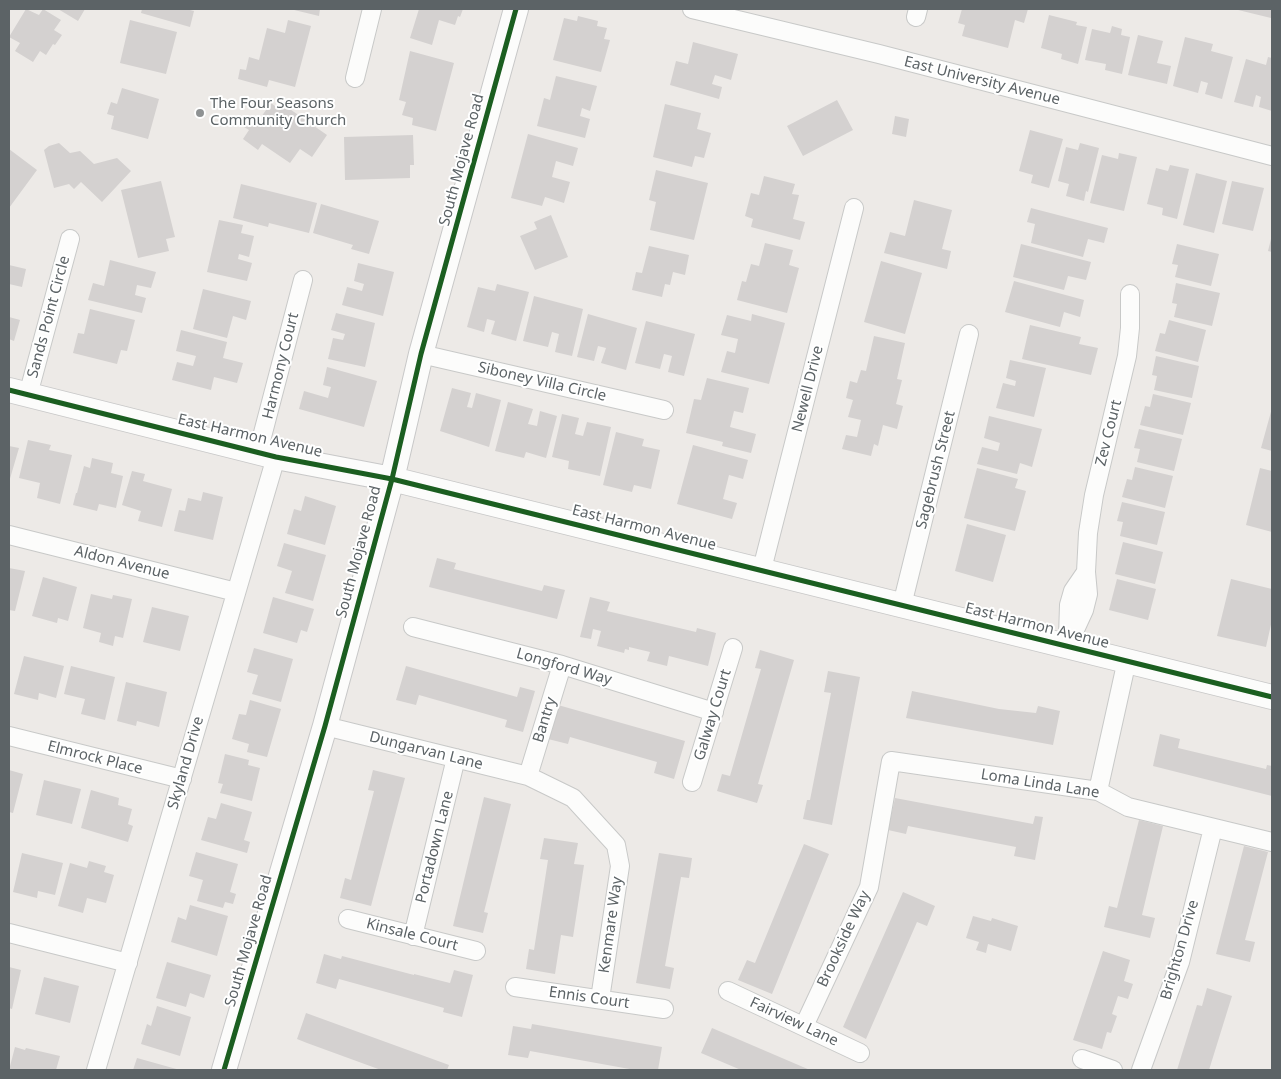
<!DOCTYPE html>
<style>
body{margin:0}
#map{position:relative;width:1281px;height:1079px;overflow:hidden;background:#edeae7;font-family:"Noto Sans",sans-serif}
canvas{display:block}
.frame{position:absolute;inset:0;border:10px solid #5c6366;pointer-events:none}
</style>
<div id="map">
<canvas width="1281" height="1079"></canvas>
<div class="frame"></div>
</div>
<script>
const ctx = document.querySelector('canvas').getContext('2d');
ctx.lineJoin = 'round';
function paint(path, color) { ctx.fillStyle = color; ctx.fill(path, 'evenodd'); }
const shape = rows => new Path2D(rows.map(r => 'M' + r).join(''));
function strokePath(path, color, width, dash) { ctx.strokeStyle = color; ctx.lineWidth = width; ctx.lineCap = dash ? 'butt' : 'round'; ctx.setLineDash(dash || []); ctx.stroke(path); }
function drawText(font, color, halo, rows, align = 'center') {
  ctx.font = font + ' "Noto Sans",sans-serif'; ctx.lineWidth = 4; ctx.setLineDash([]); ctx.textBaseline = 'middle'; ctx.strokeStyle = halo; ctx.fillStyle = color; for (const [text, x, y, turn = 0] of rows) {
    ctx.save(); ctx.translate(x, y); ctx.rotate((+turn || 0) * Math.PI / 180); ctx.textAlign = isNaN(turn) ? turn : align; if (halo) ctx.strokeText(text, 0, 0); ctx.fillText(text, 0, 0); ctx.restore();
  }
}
paint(shape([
 [26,9,39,15,43,9,61,20,54,30,62,35,55,45,53,44,46,55,40,51,33,62,15,51,20,43,9,37],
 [58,9,85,9,78,21],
 [142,9,186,9,194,11,190,27,141,13],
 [290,9,320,9,319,16],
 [419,9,463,9,460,17,458,16,455,25,439,20,432,45,410,38],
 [962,9,1028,9,1024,23,1015,20,1008,48,962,36,965,25,958,23],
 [1234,9,1272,9,1272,11,1271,18],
 [1049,15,1077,22,1076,25,1087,27,1078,64,1061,59,1062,54,1041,48],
 [578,16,598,21,597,26,607,28,604,39,610,40,601,72,553,60,564,18,577,21],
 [130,20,177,32,166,74,120,63],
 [288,20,311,26,295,87,269,80,267,87,238,79,240,69,246,70,249,57,259,60,267,28,285,33],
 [1112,26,1122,29,1121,35,1130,37,1122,74,1105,70,1106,64,1085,60,1092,29,1110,33],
 [1138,35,1163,41,1157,63,1171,66,1167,84,1128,75],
 [1185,37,1213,44,1211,51,1233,57,1222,99,1205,94,1208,83,1201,81,1198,93,1173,86],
 [693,42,738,54,731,80,715,75,712,84,722,87,719,99,670,85,676,61,688,64],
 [410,51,454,63,436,131,412,125,413,118,402,115,406,102,399,100],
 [1268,57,1272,58,1272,111,1259,107,1261,97,1256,95,1253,107,1234,102,1246,59,1266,65],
 [556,76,597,86,590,111,582,108,580,116,590,119,585,138,537,126,544,98,550,100],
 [122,88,159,99,148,139,111,129,114,116,107,114,111,102,117,104],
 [837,100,853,130,803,156,787,126],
 [271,103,280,110,284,105,327,135,312,157,300,149,290,163,262,144,258,150,243,139,249,130,244,127,252,115,259,120],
 [665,104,701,113,697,129,711,133,704,158,695,156,692,167,653,157],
 [895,116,909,119,906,137,892,134],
 [1030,130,1063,139,1049,188,1031,183,1033,175,1019,171],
 [528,134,578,148,573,166,556,161,552,177,570,182,564,203,545,197,542,206,511,198],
 [413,135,414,165,410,165,410,178,345,180,344,137],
 [59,143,70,153,80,151,94,164,117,158,131,171,102,202,81,182,74,189,69,184,54,188,44,150,49,146],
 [1080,143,1099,148,1088,192,1086,191,1084,201,1066,196,1069,184,1058,181,1066,147,1078,150],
 [9,149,37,170,9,208],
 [1119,153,1137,157,1124,211,1090,203,1102,155,1118,159],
 [1170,165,1189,169,1177,219,1162,215,1163,208,1147,204,1156,168,1168,171],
 [656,170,708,183,694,240,650,230,656,202,649,200],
 [1196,173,1227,181,1214,233,1183,225],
 [764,176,795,184,792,194,799,195,793,219,805,222,800,240,751,227,753,219,745,216,751,193,759,195],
 [161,181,175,237,166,239,169,251,138,258,121,190],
 [1232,181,1264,188,1253,231,1222,224],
 [241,184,317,203,309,233,269,223,268,227,233,218],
 [914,200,952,210,942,249,951,251,947,269,884,253,890,232,905,236],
 [321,204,379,221,369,254,351,249,353,245,313,233],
 [1031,208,1108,228,1104,243,1088,239,1083,257,1031,243,1035,224,1027,222],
 [551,215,568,257,535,270,520,236,537,229,534,222],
 [219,220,243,225,241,233,254,236,249,257,239,254,238,259,252,263,247,281,207,272],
 [1272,235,1272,252,1268,251],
 [765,243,793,250,789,265,799,268,787,313,737,300,742,281,746,282,751,264,759,266],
 [1021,244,1091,262,1086,280,1068,276,1064,290,1013,277],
 [1177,244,1219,254,1211,286,1175,277,1178,265,1172,264],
 [649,246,689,255,685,275,673,272,670,285,665,284,662,297,632,290,636,272,642,273],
 [110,260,156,272,151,288,137,285,135,295,146,298,142,313,88,300,93,283,104,286],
 [881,261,922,273,905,334,864,322],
 [358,263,394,272,383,316,342,305,347,287,362,291,364,284,354,281],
 [9,265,26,269,22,287,9,284],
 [1014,281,1084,300,1080,317,1064,312,1060,327,1005,312],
 [1176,283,1220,293,1212,326,1174,317,1177,304,1172,303],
 [497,284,529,292,516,341,491,334,495,321,487,319,484,332,467,327,478,287,495,291],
 [203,289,251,301,246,320,233,316,227,338,193,329],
 [534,296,583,309,572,356,555,352,559,334,552,332,548,347,523,341],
 [90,309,135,320,127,351,121,350,117,364,73,353,78,333,84,334],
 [336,313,375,323,365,367,328,359,333,338,343,340,345,334,331,330],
 [588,314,637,328,626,370,601,363,606,348,598,346,594,361,577,357],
 [752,314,785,323,769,384,721,372,727,351,735,353,738,339,721,335,727,315,751,321],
 [9,317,20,320,14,341,9,339],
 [1169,320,1206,330,1198,362,1155,351,1160,333,1165,334],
 [646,321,695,334,684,376,668,372,672,356,664,354,660,369,635,363],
 [1030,325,1081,337,1079,344,1098,348,1091,375,1022,359],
 [181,330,227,342,223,358,243,363,237,383,214,377,211,390,172,380,177,362,193,366,196,356,176,351],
 [874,336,905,343,897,379,902,380,896,404,903,406,897,429,883,425,878,446,874,444,871,456,842,449,846,435,857,437,861,420,848,417,853,400,846,398,850,381,857,383,861,370,866,371],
 [1156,356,1199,366,1192,398,1154,390,1157,376,1152,375],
 [1010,360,1046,368,1034,417,996,408,1003,383,1015,386,1016,381,1006,378],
 [327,367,377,381,364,427,299,409,304,391,328,398,331,387,323,385],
 [707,378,749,388,743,413,734,411,730,427,756,434,751,453,722,446,723,442,686,433,694,399,701,400],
 [452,388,471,393,467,407,472,408,476,393,501,400,489,447,440,431],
 [1153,394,1191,403,1183,435,1140,425,1145,406,1150,407],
 [508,402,533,409,528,424,537,426,540,411,557,416,546,458,526,452,524,458,495,451],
 [1272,408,1272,451,1261,448],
 [562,414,579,418,575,434,583,436,587,422,611,427,600,476,568,469,569,461,552,457],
 [989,416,1042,429,1032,467,1020,463,1017,474,977,464,982,447,998,451,1000,443,984,438],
 [1139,429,1182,439,1174,471,1137,462,1140,449,1134,448],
 [616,432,644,439,642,446,660,450,651,489,634,485,632,492,603,485],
 [28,440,51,445,49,450,72,455,60,504,37,498,40,483,19,478],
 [693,445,748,460,743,479,729,475,723,499,737,503,732,519,677,504],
 [9,446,19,448,9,482],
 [92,458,113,463,111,473,123,476,116,508,99,504,97,511,73,505,76,493,77,493,84,466,90,468],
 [1135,467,1173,476,1165,508,1122,497,1127,479,1132,480],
 [977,468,1018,479,1015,488,1026,491,1015,531,964,518],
 [1260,468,1272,471,1272,532,1246,525],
 [132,471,145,474,143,481,172,489,162,527,138,521,141,511,122,505],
 [203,492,223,497,213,540,174,531,179,510,185,511,188,498,201,501],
 [305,496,336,506,325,545,287,534,294,509,301,511],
 [1122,502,1165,512,1157,545,1120,536,1123,522,1117,521],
 [967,524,1006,535,993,582,955,571],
 [1123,542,1163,552,1155,584,1115,574],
 [284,543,326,555,313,601,285,593,292,571,277,566],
 [437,558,456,563,454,569,542,591,544,585,565,590,557,619,429,587],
 [9,568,25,571,15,611,9,610],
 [43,577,77,587,68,621,58,618,57,623,32,616],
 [1117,579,1156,589,1148,620,1109,610],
 [1231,579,1272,589,1272,620,1266,647,1217,636],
 [91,594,112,599,113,595,132,599,123,638,115,636,113,646,99,642,101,633,83,628],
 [273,597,314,609,307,632,301,630,297,643,263,633],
 [590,597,610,602,607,611,696,632,697,628,716,633,708,666,669,656,667,666,647,661,650,652,629,647,629,650,625,649,624,653,597,646,601,631,593,629,591,639,580,637],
 [152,607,189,616,180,651,143,642],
 [254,648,293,659,281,702,252,694,258,675,247,672],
 [760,650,794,660,758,784,763,785,757,803,717,791,722,774,730,776,761,669,755,668],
 [24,656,64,666,56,698,39,693,38,700,14,694],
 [71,666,115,677,105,720,81,714,85,699,64,694],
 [406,666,517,697,520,687,535,691,523,732,505,727,507,720,419,695,416,705,396,700],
 [828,671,860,677,832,825,803,819,807,800,810,800,831,693,824,692],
 [126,682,167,692,159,727,137,721,136,726,117,721],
 [912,691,999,709,1036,713,1038,706,1060,711,1053,745,906,718],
 [250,700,281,709,267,757,247,752,249,744,232,739,239,714,246,715],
 [558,705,685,741,674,779,654,773,657,762,570,737,568,744,548,739],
 [1160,734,1180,739,1178,748,1266,769,1267,765,1272,766,1272,796,1153,766],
 [225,754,249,760,248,765,260,768,252,801,220,793,223,784,218,783],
 [9,770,23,774,13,813,9,812],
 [373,770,405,778,371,906,340,898,345,878,351,880,374,791,368,790],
 [44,780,81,789,72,824,36,815],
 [91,790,119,798,118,805,132,809,128,824,133,826,128,842,81,828],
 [484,797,511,804,484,912,488,913,483,933,453,926],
 [895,798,1033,824,1035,816,1043,817,1035,860,1014,856,1016,847,908,826,906,834,888,830],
 [221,803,252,812,244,840,250,842,247,853,201,840,208,817,216,819],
 [1139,820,1163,826,1142,915,1155,918,1150,938,1104,927,1109,906,1117,908],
 [544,838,578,843,574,864,584,865,573,937,561,935,555,974,526,969,529,949,534,950,548,860,540,859],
 [804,844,829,854,772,994,738,980,747,960,755,963],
 [1244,846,1268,852,1245,940,1255,942,1250,962,1216,954],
 [196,852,238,864,230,892,236,894,233,904,225,902,223,908,197,901,203,880,189,876],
 [22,853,63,863,55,895,38,891,37,898,13,892],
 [659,853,692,858,689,878,681,877,665,966,674,968,670,989,636,983],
 [89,861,106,866,104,872,114,875,106,903,87,898,83,913,58,906,70,863,87,868],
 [903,892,935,906,927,926,917,922,866,1039,843,1027],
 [190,905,228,916,217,956,171,942,178,917,186,920],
 [973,916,991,921,992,918,1018,926,1011,951,988,944,986,953,976,950,979,942,966,938],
 [1103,951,1130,960,1124,981,1133,984,1128,999,1118,996,1112,1014,1117,1016,1111,1033,1107,1032,1102,1049,1073,1040],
 [324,954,341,959,342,956,414,975,414,974,450,983,454,970,473,975,462,1017,443,1012,444,1008,339,979,336,989,316,983],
 [167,962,211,975,204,998,190,993,186,1007,156,998],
 [9,967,21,970,12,1009,9,1008],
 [44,977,79,986,70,1023,35,1014],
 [1207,988,1232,996,1209,1070,1177,1070,1197,1005,1202,1006],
 [157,1006,191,1017,180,1056,141,1044,147,1024,151,1026],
 [306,1013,449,1065,447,1070,381,1070,307,1043,297,1039],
 [532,1024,662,1047,658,1070,635,1070,530,1051,528,1058,508,1055,513,1026,531,1029],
 [712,1028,810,1070,741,1070,701,1053],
 [15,1047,25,1050,26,1048,60,1056,56,1070,9,1070],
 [137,1058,180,1070,133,1070]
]), '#d4d1d0');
const street = shape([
 [692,9,879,54,1272,156],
 [916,17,918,9],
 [355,78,372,9],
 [421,354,664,410],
 [28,395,70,239],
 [258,452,303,280],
 [9,535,236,592],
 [762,569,854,208],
 [902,605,969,334],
 [413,627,562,665,714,712],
 [1068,637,1069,605,1073,591,1086,572],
 [1067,647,1084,610,1088,594,1086,572,1088,533,1094,495,1127,356,1130,328,1130,294],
 [325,726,528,776,573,798,616,845,620,866,600,999],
 [9,736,182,779],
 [528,776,562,665],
 [692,782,733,648],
 [1098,791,1127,660],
 [348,919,476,951],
 [9,933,128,963],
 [413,936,456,758],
 [515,987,664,1009],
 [728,991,860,1053],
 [804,1026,869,887,891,761,1098,791,1128,807,1272,842],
 [1082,1059,1113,1070],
 [96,1070,276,457],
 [1141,1070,1180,962,1213,828]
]);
const secondary = shape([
 [9,390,276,457,392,479,1272,697],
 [224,1070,325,726,392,479,421,354,516,9]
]);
strokePath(street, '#c8c9c8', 20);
strokePath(secondary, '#c8c8c8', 26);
strokePath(street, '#fcfcfb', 18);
strokePath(secondary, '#fcfcfb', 24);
strokePath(shape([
 [9,390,276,457,392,479,1272,697],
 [224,1070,325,726,392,479,421,354,516,9]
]), '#1b5e20', 5);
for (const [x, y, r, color] of [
 [200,113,5,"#8f9293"]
]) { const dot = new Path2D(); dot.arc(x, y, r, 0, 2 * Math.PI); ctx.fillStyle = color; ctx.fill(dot); strokePath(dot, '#fff', 2); }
drawText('15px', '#5c6366', '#fff', [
 ["East University Avenue",982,81,14],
 ["South Mojave Road",462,160,-75],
 ["Sands Point Circle",49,317,-75],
 ["Harmony Court",281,366,-76],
 ["Siboney Villa Circle",542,382,13],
 ["Newell Drive",808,389,-76],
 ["Zev Court",1109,433,-76],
 ["East Harmon Avenue",250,436,13],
 ["Sagebrush Street",936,470,-76],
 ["East Harmon Avenue",644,528,14],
 ["South Mojave Road",359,552,-75],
 ["Aldon Avenue",122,563,14],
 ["East Harmon Avenue",1037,626,14],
 ["Longford Way",564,667,16],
 ["Galway Court",713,715,-73],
 ["Bantry",545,720,-73],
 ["Dungarvan Lane",426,751,14],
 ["Elmrock Place",95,758,14],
 ["Skyland Drive",186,763,-74],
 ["Loma Linda Lane",1040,784,9],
 ["Portadown Lane",435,847,-76],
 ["Kenmare Way",611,925,-82],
 ["Kinsale Court",412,935,14],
 ["Brookside Way",844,939,-65],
 ["South Mojave Road",249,941,-74],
 ["Brighton Drive",1180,950,-74],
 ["Ennis Court",589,998,8],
 ["Fairview Lane",794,1022,25]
]);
drawText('15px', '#5c6366', '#fff', [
 ["The Four Seasons",210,104],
 ["Community Church",210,121]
], 'left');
</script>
